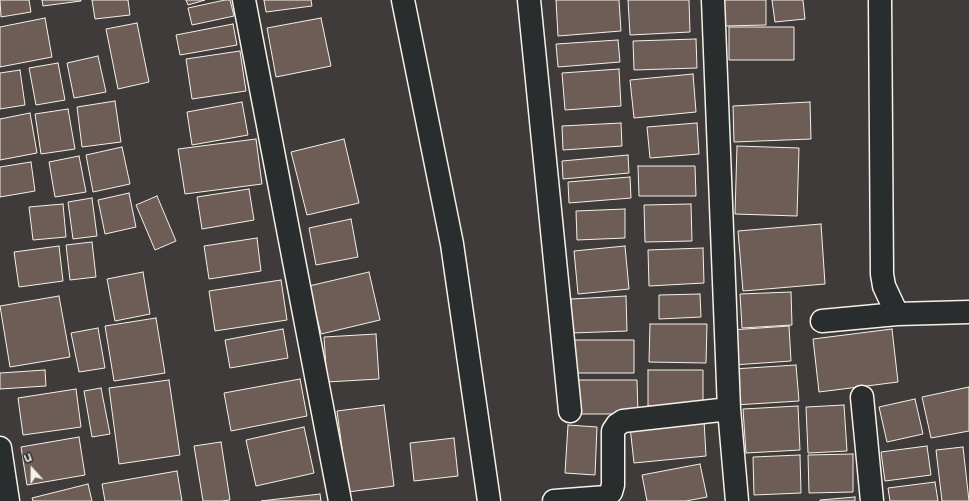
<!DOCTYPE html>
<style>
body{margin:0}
#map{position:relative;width:969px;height:501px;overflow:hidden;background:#3e3b3a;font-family:Mali,sans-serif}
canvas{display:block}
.north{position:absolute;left:12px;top:449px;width:40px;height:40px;-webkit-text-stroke:3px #2a2d2e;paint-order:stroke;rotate:339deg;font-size:11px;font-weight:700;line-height:16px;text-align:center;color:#f4f1e8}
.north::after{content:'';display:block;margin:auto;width:14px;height:18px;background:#f4f1e8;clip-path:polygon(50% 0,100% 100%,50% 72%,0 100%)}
</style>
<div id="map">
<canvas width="969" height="501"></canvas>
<div class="north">U</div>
</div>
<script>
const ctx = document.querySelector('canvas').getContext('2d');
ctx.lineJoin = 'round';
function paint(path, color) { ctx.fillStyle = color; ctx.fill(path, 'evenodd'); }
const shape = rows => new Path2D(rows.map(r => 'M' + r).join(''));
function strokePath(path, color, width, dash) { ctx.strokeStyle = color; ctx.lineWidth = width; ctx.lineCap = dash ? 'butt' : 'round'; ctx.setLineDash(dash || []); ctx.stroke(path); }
const building = shape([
 [0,0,29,0,31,12,1,17,0,0],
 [42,0,81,0,81,1,43,6,42,0],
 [92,0,128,0,130,15,95,19,92,0],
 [186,0,205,0,188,5,186,0],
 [225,0,230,0,234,16,192,25,188,8,225,0],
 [264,0,311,0,312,6,266,12,264,0],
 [556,0,619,0,621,31,558,36,556,0],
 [628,0,689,0,690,32,630,35,628,0],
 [724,0,766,0,766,25,724,26,724,0],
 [772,0,803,0,805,19,775,22,772,0],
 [45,18,52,57,0,67,0,27,45,18],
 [321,18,331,66,276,77,267,28,321,18],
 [137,23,149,82,118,89,106,29,137,23],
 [233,24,237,45,180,55,176,35,233,24],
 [729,27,794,27,794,60,729,60,729,27],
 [696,39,697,68,634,70,633,41,696,39],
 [618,40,620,62,558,67,556,44,618,40],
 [240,51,246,91,192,99,186,59,240,51],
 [98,56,106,92,74,98,67,63,98,56],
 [58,63,65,100,36,105,29,68,58,63],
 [619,69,621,106,565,110,562,73,619,69],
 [20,70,25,105,0,109,0,73,20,70],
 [693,74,696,112,634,118,630,80,693,74],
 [115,101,121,142,82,147,77,107,115,101],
 [242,102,248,135,192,145,187,112,242,102],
 [810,102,811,139,734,142,733,106,810,102],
 [68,109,75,149,41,154,35,114,68,109],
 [30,113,37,153,0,160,0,119,30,113],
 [621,123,622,146,563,150,562,126,621,123],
 [697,123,699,154,650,158,647,127,697,123],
 [256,139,262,184,185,194,178,149,256,139],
 [344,139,359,203,307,215,291,152,344,139],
 [737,146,799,148,797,216,735,214,737,146],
 [122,147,130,184,93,192,86,155,122,147],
 [628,155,629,173,563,179,562,161,628,155],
 [79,156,86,192,55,197,49,162,79,156],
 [31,162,35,191,0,197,0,167,31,162],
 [638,166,695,166,696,196,639,196,638,166],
 [630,177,631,198,569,203,568,182,630,177],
 [249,189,254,220,202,229,197,197,249,189],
 [129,193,136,227,105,234,98,200,129,193],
 [157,196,176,241,155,250,136,205,157,196],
 [92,198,97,236,73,239,68,202,92,198],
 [63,204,66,237,33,240,29,207,63,204],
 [691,204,692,241,645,242,644,205,691,204],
 [625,209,625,238,577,240,576,211,625,209],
 [351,219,358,257,316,265,309,228,351,219],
 [821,224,825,284,743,291,738,231,821,224],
 [257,238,261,271,209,279,204,246,257,238],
 [92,242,96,277,70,280,66,245,92,242],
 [59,246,63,281,19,287,14,252,59,246],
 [625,246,629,289,578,294,574,251,625,246],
 [703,248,704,283,649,286,648,250,703,248],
 [143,272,150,314,115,321,107,279,143,272],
 [369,272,380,320,321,334,309,286,369,272],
 [281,280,287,320,215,331,209,291,281,280],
 [791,292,792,325,742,328,740,294,791,292],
 [700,294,701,317,659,319,659,295,700,294],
 [59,296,70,357,10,367,0,306,59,296],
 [626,296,627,331,572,333,571,299,626,296],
 [156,318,165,373,114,381,105,326,156,318],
 [650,324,707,324,706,363,649,362,650,324],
 [789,326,791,361,733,365,731,330,789,326],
 [98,328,105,368,79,372,71,333,98,328],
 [283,329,288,358,230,368,225,340,283,329],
 [892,329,898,382,819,392,813,339,892,329],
 [376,334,379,379,327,382,324,337,376,334],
 [571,340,634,340,634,373,572,373,571,340],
 [796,365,799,401,735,405,733,369,796,365],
 [45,370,46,386,0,389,0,373,45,370],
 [648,370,703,370,703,406,648,406,648,370],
 [300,379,307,416,231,431,224,393,300,379],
 [169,380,180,455,119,464,109,388,169,380],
 [578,380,637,380,638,414,577,414,578,380],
 [969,387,969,431,931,438,922,397,969,387],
 [101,388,110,434,92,437,84,391,101,388],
 [76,389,81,427,23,435,18,398,76,389],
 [915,399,923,434,887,442,879,407,915,399],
 [384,405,394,486,348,492,337,411,384,405],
 [844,405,847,451,808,453,806,407,844,405],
 [798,406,800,450,746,453,743,409,798,406],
 [704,420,706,456,634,463,630,427,704,420],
 [568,425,597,427,595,475,565,473,568,425],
 [304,427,314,473,256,486,246,440,304,427],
 [79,437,85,475,27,485,21,447,79,437],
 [454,438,458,476,414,481,410,443,454,438],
 [221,442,230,500,222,501,203,501,194,446,221,442],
 [927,446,931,475,885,481,881,452,927,446],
 [963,447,969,501,942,501,936,450,963,447],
 [853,454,853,492,809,493,808,455,853,454],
 [800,455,801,493,754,495,753,457,800,455],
 [700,464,707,497,686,501,647,501,642,475,700,464],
 [177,471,182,501,105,501,102,484,177,471],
 [935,482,938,501,890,501,888,488,935,482],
 [88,484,92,501,33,501,32,498,88,484],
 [320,494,321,501,261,501,320,494],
 [855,497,855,501,820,501,820,500,855,497]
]);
paint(building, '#6e5d56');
strokePath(building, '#f4f1e8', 1);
const minor = shape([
 [244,0,340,501],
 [403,0,452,244,489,501],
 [529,0,570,411],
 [713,0,729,409,737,501],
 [880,0,882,274,884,286,897,314,969,312],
 [822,321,897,314],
 [862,397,872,501],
 [0,448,8,501],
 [554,501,606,497,611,492,613,485,613,431,617,425,623,421,729,409]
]);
strokePath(minor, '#f4f1e8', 25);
strokePath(minor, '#2a2d2e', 22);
</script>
